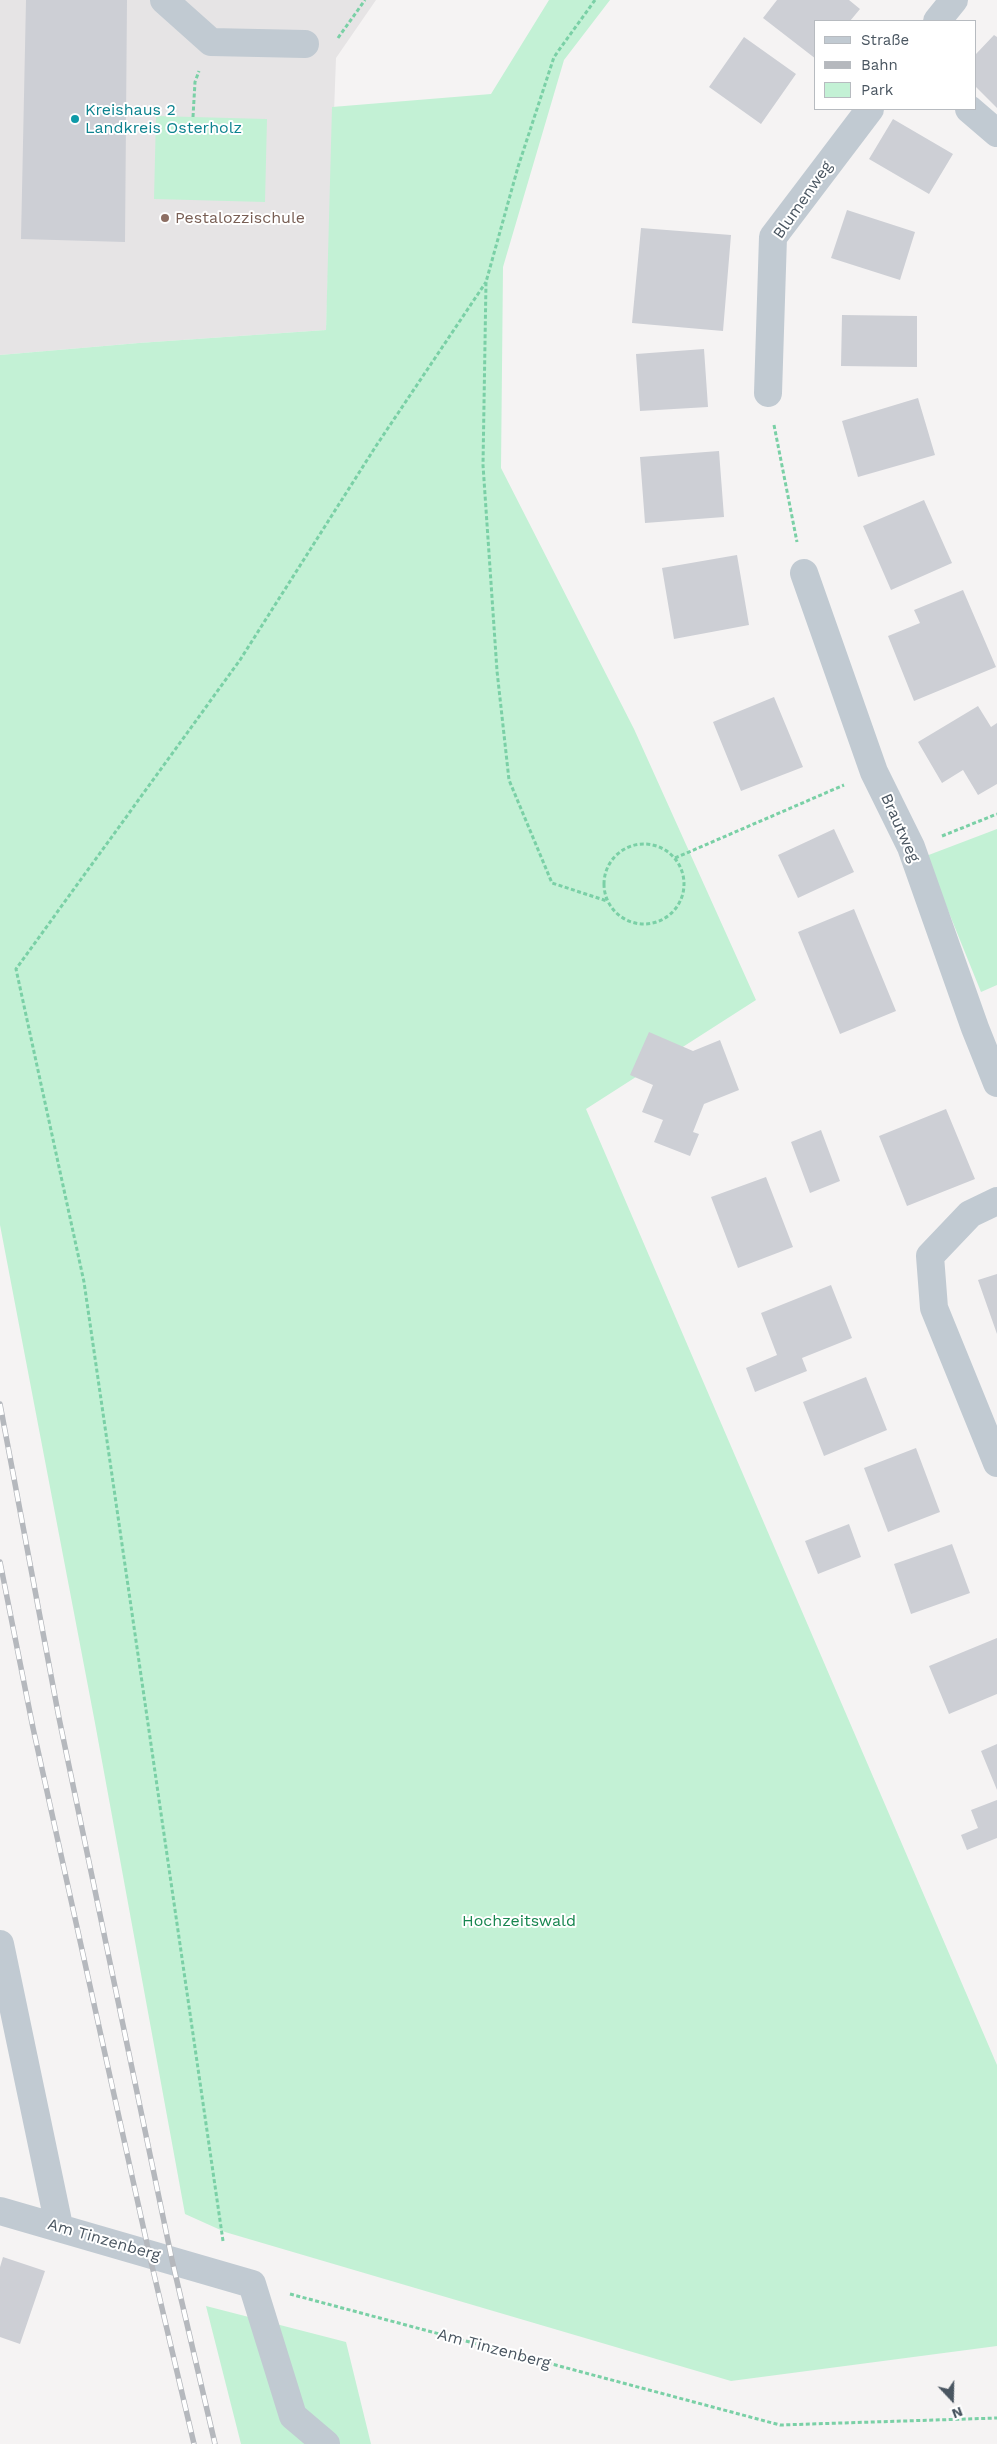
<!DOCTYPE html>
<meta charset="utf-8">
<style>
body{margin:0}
#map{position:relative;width:997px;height:2444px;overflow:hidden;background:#f5f3f3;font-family:"Work Sans",sans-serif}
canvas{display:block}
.legend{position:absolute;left:814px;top:20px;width:162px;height:90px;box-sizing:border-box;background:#fff;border:1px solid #b7bbc0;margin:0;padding:6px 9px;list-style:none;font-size:15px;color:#4a5661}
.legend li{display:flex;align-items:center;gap:10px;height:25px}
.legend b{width:25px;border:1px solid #b7bbc0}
.north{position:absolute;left:927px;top:2374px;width:50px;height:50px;-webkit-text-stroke:4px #fff;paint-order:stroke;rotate:159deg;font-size:14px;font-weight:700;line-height:20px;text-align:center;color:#4a5661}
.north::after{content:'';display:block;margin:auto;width:18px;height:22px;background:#4a5661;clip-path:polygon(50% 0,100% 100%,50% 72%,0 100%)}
</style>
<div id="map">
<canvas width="997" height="2444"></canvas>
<ul class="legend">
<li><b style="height:6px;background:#c1cad2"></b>Straße</li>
<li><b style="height:6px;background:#b5b8bd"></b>Bahn</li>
<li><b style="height:14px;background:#c3f1d5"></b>Park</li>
</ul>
<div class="north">N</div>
</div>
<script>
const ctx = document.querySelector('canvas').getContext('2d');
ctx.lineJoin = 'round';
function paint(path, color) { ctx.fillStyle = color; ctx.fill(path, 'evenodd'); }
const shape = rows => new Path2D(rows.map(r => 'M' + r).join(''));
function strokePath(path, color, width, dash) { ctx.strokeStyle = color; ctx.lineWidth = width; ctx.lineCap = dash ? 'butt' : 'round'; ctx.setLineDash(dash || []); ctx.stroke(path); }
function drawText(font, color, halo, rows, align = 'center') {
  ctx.font = font + ' "Work Sans",sans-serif'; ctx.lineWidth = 4; ctx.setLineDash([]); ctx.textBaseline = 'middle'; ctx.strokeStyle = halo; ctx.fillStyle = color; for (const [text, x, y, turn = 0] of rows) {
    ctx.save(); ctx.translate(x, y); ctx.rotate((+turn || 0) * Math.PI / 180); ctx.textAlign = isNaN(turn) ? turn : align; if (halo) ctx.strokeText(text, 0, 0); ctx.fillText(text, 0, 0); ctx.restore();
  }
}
paint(shape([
 [0,0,376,0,336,58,326,330,139,343,0,355]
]), '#e6e4e5');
paint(shape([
 [549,0,610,0,564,60,503,267,501,468,634,729,756,1000,586,1109,997,2065,997,2346,731,2381,225,2232,185,2214,95,1723,0,1225,0,355,139,343,326,330,332,107,491,94],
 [156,116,267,119,265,202,154,199],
 [997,829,997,985,981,992,926,856],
 [206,2306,346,2342,371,2444,241,2444]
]), '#c3f1d5');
paint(shape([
 [26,0,127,0,125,242,21,239],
 [777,0,849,0,860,9,850,21,816,21,816,59,763,18],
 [994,35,997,37,997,108,976,87,976,54],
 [744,37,796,74,761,124,709,87],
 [893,119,953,154,929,194,869,159],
 [847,210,915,232,900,280,831,258],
 [641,228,731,235,723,331,632,323],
 [842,315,917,316,917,367,841,366],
 [704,349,708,407,640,411,636,354],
 [918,398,935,455,858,477,842,421],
 [719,451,724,517,645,523,640,457],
 [924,500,952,563,891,590,863,526],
 [737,555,749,625,674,639,662,568],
 [963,590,996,667,914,701,888,636,920,623,914,610],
 [774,697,803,767,741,791,713,722],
 [978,706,991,727,997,723,997,784,978,795,963,770,942,783,918,742],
 [834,829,854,872,798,898,778,855],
 [854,909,896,1011,840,1034,798,932],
 [649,1032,693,1051,720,1040,739,1090,704,1104,693,1132,699,1134,690,1156,654,1142,663,1120,642,1112,653,1085,630,1075],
 [946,1109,975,1179,907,1206,879,1136],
 [821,1130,840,1181,810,1193,791,1142],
 [766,1177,793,1247,738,1268,711,1197],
 [997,1274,997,1334,978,1280],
 [831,1285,852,1338,802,1358,807,1371,755,1392,746,1368,777,1355,761,1313],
 [866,1377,887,1430,824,1456,803,1402],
 [916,1448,940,1512,888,1532,864,1468],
 [849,1524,861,1557,818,1574,805,1541],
 [952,1544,970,1593,911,1614,894,1564],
 [997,1638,997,1694,949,1714,929,1666],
 [997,1744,997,1790,981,1751],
 [997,1800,997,1838,967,1850,961,1835,978,1828,971,1810],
 [3,2257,45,2271,20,2344,0,2337,0,2267]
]), '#cdcfd5');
strokePath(shape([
 [595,0,554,57,518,167,486,282,483,465,497,671,509,780,552,883,607,901],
 [338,38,365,0],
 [193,117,195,82,199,71],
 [774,425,797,542],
 [942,836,997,814],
 '604 884a40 40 0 1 1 80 0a40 40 0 1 1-80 0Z',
 [675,858,844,785],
 [223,2241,84,1282,16,969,240,660,376,446,486,282],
 [290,2294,780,2425,997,2418]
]), '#7ad0a6', 3, [4, 2.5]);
strokePath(shape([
 [164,0,211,42,305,44],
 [937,21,954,0],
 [969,109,997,133],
 [768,393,773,237,870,109],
 [804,573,874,772,911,847,975,1028,997,1083],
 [997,1201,970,1214,930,1256,934,1308,997,1463],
 [0,1944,59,2226],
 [0,2211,252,2284,293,2416,326,2444]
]), '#c1cad2', 28);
const rail = shape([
 [0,1404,59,1718,172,2260,215,2444],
 [0,1562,33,1728,149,2253,194,2444]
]);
strokePath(rail, '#b5b8bd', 5.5);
strokePath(rail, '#fff', 4, [11]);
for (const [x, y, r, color] of [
 [75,119,5,"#0f9aa8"],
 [165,218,5,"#8d6e63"]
]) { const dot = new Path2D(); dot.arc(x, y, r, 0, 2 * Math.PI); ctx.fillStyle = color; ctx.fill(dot); strokePath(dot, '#fff', 2); }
drawText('16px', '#0d838f', '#fff', [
 ["Kreishaus 2",85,110],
 ["Landkreis Osterholz",85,128]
], 'left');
drawText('16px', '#4a5661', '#fff', [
 ["Blumenweg",803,200,-55],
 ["Brautweg",900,828,66],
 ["Am Tinzenberg",104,2240,16],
 ["Am Tinzenberg",494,2349,15]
]);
drawText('16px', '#785e54', '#fff', [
 ["Pestalozzischule",175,218]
], 'left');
drawText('16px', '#17864f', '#fff', [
 ["Hochzeitswald",519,1921]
]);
</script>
